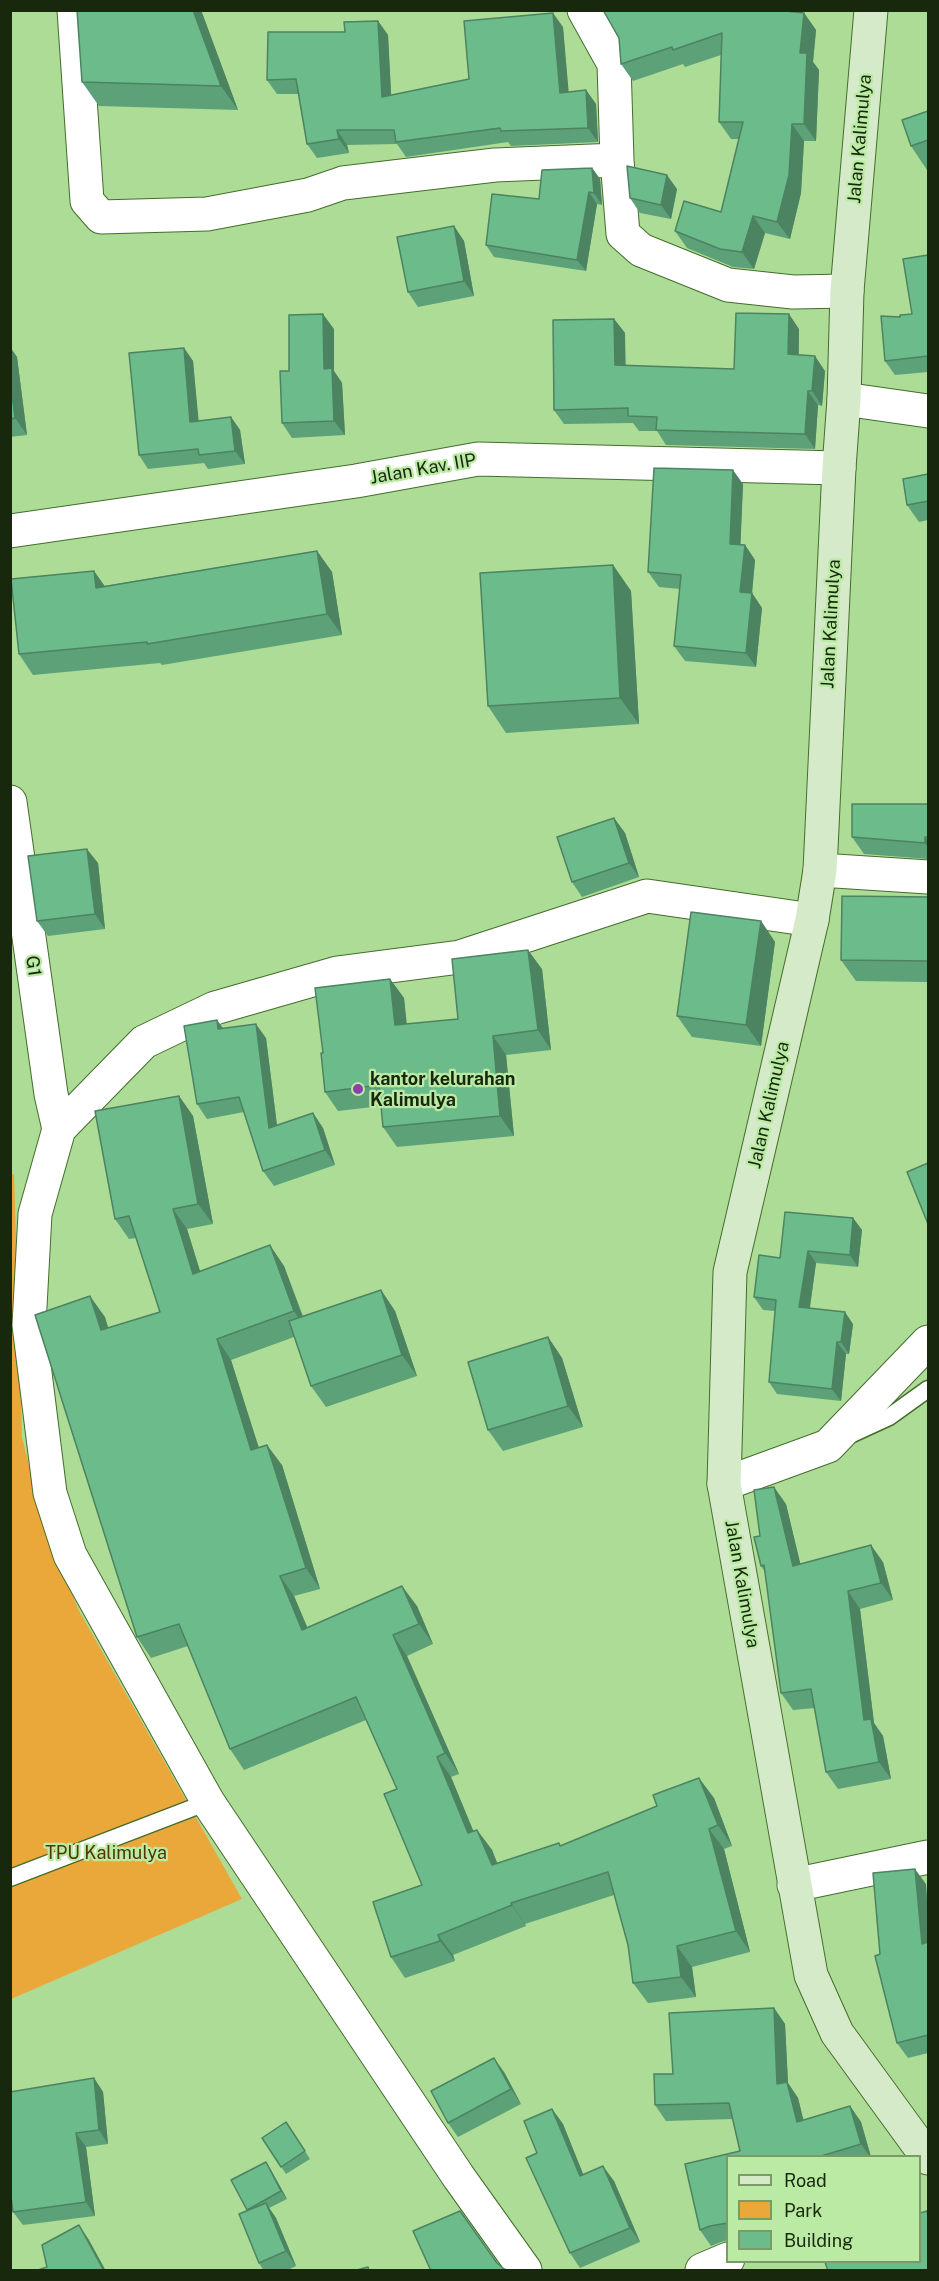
<!DOCTYPE html>
<style>
body{margin:0}
#map{position:relative;width:939px;height:2281px;overflow:hidden;background:#addc96;font-family:"Public Sans",sans-serif}
canvas{display:block}
.frame{position:absolute;inset:0;border:12px solid #17280d;pointer-events:none}
.legend{position:absolute;left:726px;top:2155px;width:195px;height:108px;box-sizing:border-box;background:#baeaa3;border:2px solid #799c67;margin:0;padding:8px 10px;list-style:none;font-size:18px;color:#17280d}
.legend li{display:flex;align-items:center;gap:12px;height:30px}
.legend b{width:30px;border:2px solid #799c67}
</style>
<div id="map">
<canvas width="939" height="2281"></canvas>
<div class="frame"></div>
<ul class="legend">
<li><b style="height:8px;background:#d4eac8"></b>Road</li>
<li><b style="height:16px;background:#eaa83b"></b>Park</li>
<li><b style="height:16px;background:#6cbb8b"></b>Building</li>
</ul>
</div>
<script>
const ctx = document.querySelector('canvas').getContext('2d');
ctx.lineJoin = 'round';
function paint(path, color) { ctx.fillStyle = color; ctx.fill(path, 'evenodd'); }
const shape = rows => new Path2D(rows.map(r => 'M' + r).join(''));
function strokePath(path, color, width, dash) { ctx.strokeStyle = color; ctx.lineWidth = width; ctx.lineCap = dash ? 'butt' : 'round'; ctx.setLineDash(dash || []); ctx.stroke(path); }
function drawText(font, color, halo, rows, align = 'center') {
  ctx.font = font + ' "Public Sans",sans-serif'; ctx.lineWidth = 4.5; ctx.setLineDash([]); ctx.textBaseline = 'middle'; ctx.strokeStyle = halo; ctx.fillStyle = color; for (const [text, x, y, turn = 0] of rows) {
    ctx.save(); ctx.translate(x, y); ctx.rotate((+turn || 0) * Math.PI / 180); ctx.textAlign = isNaN(turn) ? turn : align; if (halo) ctx.strokeText(text, 0, 0); ctx.fillText(text, 0, 0); ctx.restore();
  }
}
paint(shape([
 [10,1174,14,1174,22,1437,40,1511,78,1609,242,1899,11,1999]
]), '#eaa83b');
const lane = shape([
 [852,1434,889,1417,928,1389],
 [10,1878,208,1802]
]);
const street = shape([
 [74,10,87,201,101,217,207,214,308,195,343,183,495,165,617,160],
 [584,10,614,64,617,160,623,234,641,250,728,285,793,292,847,291],
 [844,399,928,411],
 [10,531,356,481,478,459,839,468],
 [10,802,51,1094,59,1129],
 [820,870,928,877],
 [724,1484,828,1446,928,1342],
 [794,1885,928,1857],
 [525,2270,458,2176,208,1802,70,1555,50,1493,29,1325,35,1214,59,1129,144,1042,215,1008,337,973,460,957,647,896,812,920],
 [702,2270,728,2259]
]);
const secondary = shape([
 [871,10,847,291,844,399,839,468,820,870,812,920,730,1272,724,1484,811,1975,837,2033,928,2158]
]);
strokePath(lane, '#446d2c', 19);
strokePath(street, '#446d2c', 35);
strokePath(secondary, '#446d2c', 35);
strokePath(lane, '#fff', 16);
strokePath(street, '#fff', 33);
strokePath(secondary, '#d4eac8', 33);
paint(shape([
 [201,10,238,110,99,106,82,82],
 [804,13,816,30,813,62,819,70,816,141,804,141,801,193,790,239,765,233,754,269,733,267,687,248,675,231,721,212,739,139,731,139,719,122,721,55,685,67,683,64,633,81,621,64,619,38],
 [378,21,388,35,391,95,469,79,563,27,568,92,586,90,596,104,598,142,511,146,508,142,406,157,397,144,347,145,349,153,317,158,307,144,299,94,277,94,267,80,345,32],
 [928,111,928,170,927,170,911,146],
 [592,168,600,179,602,205,597,204,586,271,494,257,486,245,539,199],
 [677,189,671,219,640,213,630,198],
 [454,226,464,241,474,296,418,307,408,292],
 [928,255,928,372,895,375,885,361,900,317,912,314],
 [614,319,625,333,625,366,734,369,799,329,799,355,825,371,822,406,818,405,815,449,666,445,657,431,639,431,633,423,564,424,554,410],
 [334,329,334,371,342,383,345,435,292,438,282,423,289,371],
 [10,347,17,357,27,435,10,437],
 [184,348,193,361,198,421,231,417,240,430,245,464,208,469,204,463,148,469,139,455],
 [928,474,928,520,919,522,907,505],
 [743,484,740,545,745,545,755,560,752,593,762,608,756,667,685,661,674,646,680,589,659,587,648,572],
 [317,551,332,572,342,635,162,665,160,663,33,675,19,654,94,571,104,586],
 [613,565,631,591,639,724,506,733,488,706],
 [928,804,928,859,864,854,852,837],
 [614,818,625,833,639,877,582,897,572,882],
 [98,863,105,929,48,936,37,921],
 [928,897,928,982,856,981,841,960],
 [761,921,775,942,761,1046,692,1037,677,1016],
 [542,969,551,1050,506,1055,514,1136,397,1147,383,1127,381,1106,338,1111,325,1092,323,1053,390,979,404,998,406,1024,458,1019],
 [217,1020,223,1028,266,1038,277,1125,313,1113,323,1128,335,1165,274,1186,263,1171,244,1112,207,1119,197,1104],
 [179,1096,193,1116,213,1224,187,1229,200,1271,284,1266,303,1316,381,1290,395,1311,417,1376,326,1407,311,1386,294,1337,231,1360,258,1448,282,1465,320,1589,294,1596,307,1628,417,1606,433,1644,407,1656,459,1774,451,1777,473,1831,477,1830,492,1850,497,1863,560,1846,714,1798,732,1846,724,1849,750,1952,692,1967,696,1997,648,2003,633,1983,628,1945,614,1895,525,1924,526,1926,453,1955,455,1961,405,1978,391,1957,422,1885,397,1789,366,1720,244,1770,230,1749,188,1646,151,1658,137,1637,105,1317,108,1328,160,1312,136,1238,129,1239,115,1219],
 [853,1218,862,1230,858,1267,816,1263,810,1308,853,1324,849,1354,846,1354,841,1401,777,1394,769,1382,775,1311,763,1310,754,1297,780,1258],
 [548,1337,562,1358,583,1427,503,1451,488,1430],
 [786,1504,800,1564,883,1562,893,1600,860,1609,874,1723,883,1736,891,1779,838,1789,826,1772,815,1708,793,1710,781,1693,765,1572,761,1566,760,1536],
 [926,1884,928,1917,928,2053,908,2058,897,2043,880,1954],
 [774,2008,785,2024,788,2083,798,2098,803,2120,850,2106,861,2122,871,2157,728,2157,728,2240,721,2242,711,2246,700,2230,685,2164,740,2151,733,2119,666,2121,655,2105,654,2074,673,2074,669,2013],
 [504,2072,521,2104,458,2137,448,2123],
 [94,2078,103,2092,108,2144,86,2147,95,2216,23,2225,13,2212],
 [552,2109,563,2124,583,2175,614,2181,640,2242,580,2268,570,2253,537,2153],
 [286,2122,310,2159,286,2174,262,2138],
 [266,2162,271,2170,287,2199,269,2208,276,2218,296,2266,286,2271,264,2271,259,2263,248,2211,231,2180]
]), '#5da178');
paint(shape([
 [193,10,201,10,238,110,221,86],
 [553,13,563,27,570,107,560,93],
 [804,13,816,30,813,62,819,70,816,141,804,124,800,53],
 [378,21,388,35,392,111,382,97],
 [586,90,596,104,598,142,588,128],
 [792,124,804,141,801,193,790,239,777,222],
 [337,130,347,145,349,153,339,139],
 [592,168,600,179,602,205,594,193],
 [667,175,677,189,671,219,661,205],
 [589,192,597,204,586,271,577,260],
 [753,216,765,233,754,269,742,252],
 [454,226,464,241,474,296,464,281],
 [323,314,334,329,334,371,342,383,345,435,334,421,324,369],
 [789,314,799,329,798,368,788,354],
 [614,319,625,333,626,380,615,365],
 [10,347,17,357,27,435,15,418,10,378],
 [184,348,193,361,200,435,190,422],
 [815,356,825,371,822,406,812,391],
 [808,391,818,405,815,449,805,434],
 [231,417,240,430,245,464,235,451],
 [733,470,743,484,740,558,730,544],
 [745,545,755,560,752,593,762,608,756,667,746,653,740,592],
 [317,551,332,572,342,635,327,614],
 [613,565,631,591,639,724,620,698],
 [94,571,109,592,96,588],
 [614,818,625,833,639,877,629,863],
 [925,837,928,841,928,847,925,843],
 [87,849,98,863,105,929,95,914],
 [761,921,775,942,761,1046,746,1025],
 [528,950,542,969,551,1050,538,1030],
 [390,979,404,998,409,1044,395,1025],
 [217,1020,227,1035,218,1029],
 [256,1024,266,1038,279,1142,269,1128],
 [493,1036,506,1055,514,1136,500,1116],
 [179,1096,193,1116,213,1224,198,1204],
 [313,1113,323,1128,335,1165,325,1150],
 [173,1209,187,1229,207,1294,193,1274],
 [853,1218,862,1230,858,1267,850,1255],
 [270,1245,284,1266,308,1332,294,1311],
 [808,1251,816,1263,808,1319,799,1307],
 [381,1290,395,1311,417,1376,402,1355],
 [90,1296,105,1317,115,1351,101,1330],
 [845,1312,853,1324,849,1354,841,1342],
 [548,1337,562,1358,583,1427,568,1406],
 [217,1339,231,1360,266,1470,251,1450],
 [837,1342,846,1354,841,1401,832,1389],
 [267,1445,282,1465,320,1589,306,1568],
 [774,1487,786,1504,805,1583,793,1566],
 [871,1545,883,1562,893,1600,881,1583],
 [280,1576,294,1596,317,1650,302,1630],
 [402,1586,417,1606,433,1644,419,1624],
 [848,1591,860,1609,874,1723,883,1736,891,1779,879,1762,864,1720],
 [393,1635,407,1656,459,1774,445,1753],
 [437,1757,451,1777,483,1854,468,1833],
 [699,1778,714,1798,732,1846,718,1825],
 [709,1829,724,1849,750,1952,736,1931],
 [477,1830,492,1850,506,1885,492,1865],
 [915,1869,926,1884,928,1917,928,1953,922,1944],
 [511,1903,525,1924,526,1926,512,1905],
 [438,1935,453,1955,455,1961,440,1941],
 [677,1946,692,1967,696,1997,681,1977],
 [774,2008,785,2024,788,2083,798,2098,808,2138,797,2122,777,2084],
 [494,2058,504,2072,521,2104,511,2089],
 [94,2078,103,2092,108,2144,99,2130],
 [850,2106,861,2122,871,2157,870,2157,861,2144],
 [552,2109,563,2124,590,2191,580,2176],
 [76,2133,86,2147,95,2216,86,2202],
 [266,2162,271,2170,287,2199,281,2191],
 [603,2166,614,2181,640,2242,630,2228],
 [266,2203,276,2218,296,2266,286,2251],
 [79,2225,89,2240,106,2271,104,2271]
]), '#4c8361');
const building = shape([
 [77,10,193,10,221,86,82,82,77,10],
 [603,10,776,10,804,13,800,53,807,53,804,124,792,124,789,175,777,222,753,216,742,252,720,249,675,231,684,201,721,212,743,122,719,122,722,33,673,50,672,47,621,64,619,38,603,10],
 [553,13,560,93,586,90,588,128,501,131,500,128,396,142,394,130,337,130,339,139,307,144,296,79,267,80,268,32,345,32,344,22,378,21,382,97,469,79,464,21,553,13],
 [928,111,928,140,911,146,902,120,928,111],
 [627,166,667,175,661,205,630,198,627,166],
 [592,168,594,193,589,192,577,260,486,245,492,194,539,199,542,170,592,168],
 [454,226,464,281,408,292,397,237,454,226],
 [928,255,928,356,885,361,881,316,900,317,900,315,912,314,903,259,928,255],
 [736,313,789,314,788,354,815,356,812,391,808,391,805,434,656,430,657,417,628,416,628,408,554,410,553,320,614,319,615,365,734,369,736,313],
 [323,314,324,369,332,368,334,421,282,423,280,371,289,371,289,315,323,314],
 [184,348,190,422,231,417,235,451,199,455,198,449,139,455,129,353,184,348],
 [10,378,15,418,10,419,10,378],
 [654,468,733,470,730,544,745,545,740,592,752,593,746,653,674,646,681,575,648,572,654,468],
 [928,474,928,501,907,505,903,479,928,474],
 [317,551,327,614,147,644,147,642,19,654,11,579,94,571,96,588,317,551],
 [613,565,620,698,488,706,480,573,613,565],
 [852,804,928,804,928,837,925,837,925,843,852,837,852,804],
 [614,818,629,863,572,882,557,837,614,818],
 [87,849,95,914,37,921,28,856,87,849],
 [842,896,928,897,928,961,841,960,842,896],
 [691,912,761,921,746,1025,677,1016,691,912],
 [528,950,538,1030,493,1036,500,1116,383,1127,379,1085,325,1092,321,1053,323,1053,315,988,390,979,395,1025,458,1019,452,959,528,950],
 [217,1020,218,1029,256,1024,269,1128,313,1113,325,1150,263,1171,239,1097,197,1104,184,1026,217,1020],
 [179,1096,198,1204,173,1209,193,1274,270,1245,294,1311,217,1339,251,1450,267,1445,306,1568,280,1576,302,1630,402,1586,419,1624,393,1635,445,1753,437,1757,468,1833,477,1830,492,1865,559,1843,560,1846,657,1806,653,1795,699,1778,718,1825,709,1829,736,1931,677,1946,681,1977,633,1983,628,1945,608,1872,511,1903,512,1905,438,1935,440,1941,391,1957,373,1902,422,1885,384,1794,397,1789,356,1697,230,1749,179,1624,137,1637,35,1315,90,1296,101,1330,160,1312,129,1216,115,1219,95,1111,179,1096],
 [928,1163,928,1224,907,1172,928,1163],
 [785,1212,853,1218,850,1255,808,1251,799,1307,845,1312,841,1342,837,1342,832,1389,769,1382,776,1300,754,1297,759,1255,780,1258,785,1212],
 [381,1290,402,1355,311,1386,289,1321,381,1290],
 [548,1337,568,1406,488,1430,468,1362,548,1337],
 [774,1487,793,1566,871,1545,881,1583,848,1591,864,1720,871,1719,879,1762,826,1772,811,1689,781,1693,764,1565,761,1566,754,1537,760,1536,754,1490,774,1487],
 [915,1869,922,1944,928,1942,928,2035,897,2043,875,1956,880,1954,873,1873,915,1869],
 [774,2008,777,2084,787,2082,797,2122,850,2106,861,2144,818,2157,728,2157,728,2223,710,2226,700,2230,685,2164,740,2151,729,2103,655,2105,654,2074,673,2074,669,2013,774,2008],
 [494,2058,511,2089,448,2123,431,2091,494,2058],
 [94,2078,99,2130,76,2133,86,2202,13,2212,10,2188,10,2092,94,2078],
 [552,2109,580,2176,603,2166,630,2228,570,2253,526,2158,537,2153,524,2121,552,2109],
 [286,2122,305,2151,281,2167,262,2138,286,2122],
 [266,2162,281,2191,247,2210,231,2180,266,2162],
 [266,2203,286,2251,259,2263,239,2214,266,2203],
 [460,2211,497,2263,504,2269,511,2271,431,2271,413,2231,460,2211],
 [927,2211,928,2216,928,2271,828,2271,825,2262,920,2262,920,2213,927,2211],
 [79,2225,104,2271,35,2271,47,2267,42,2245,79,2225],
 [368,2267,369,2271,353,2271,368,2267]
]);
paint(building, '#6cbb8b');
strokePath(building, '#4c8361', 1.5);
for (const [x, y, r, color] of [
 [358,1089,6,"#8f3eae"]
]) { const dot = new Path2D(); dot.arc(x, y, r, 0, 2 * Math.PI); ctx.fillStyle = color; ctx.fill(dot); strokePath(dot, '#baeaa3', 2); }
drawText('18px', '#17280d', '#baeaa3', [
 ["Jalan Kalimulya",860,139,-85],
 ["Jalan Kav. IIP",423,469,-10],
 ["Jalan Kalimulya",831,624,-87],
 ["G1",33,966,82],
 ["Jalan Kalimulya",769,1105,-77],
 ["Jalan Kalimulya",742,1584,80]
]);
drawText('bold 18px', '#17280d', '#baeaa3', [
 ["kantor kelurahan",370,1079],
 ["Kalimulya",370,1100]
], 'left');
drawText('18px', '#513502', '#baeaa3', [
 ["TPU Kalimulya",106,1853]
]);
</script>
